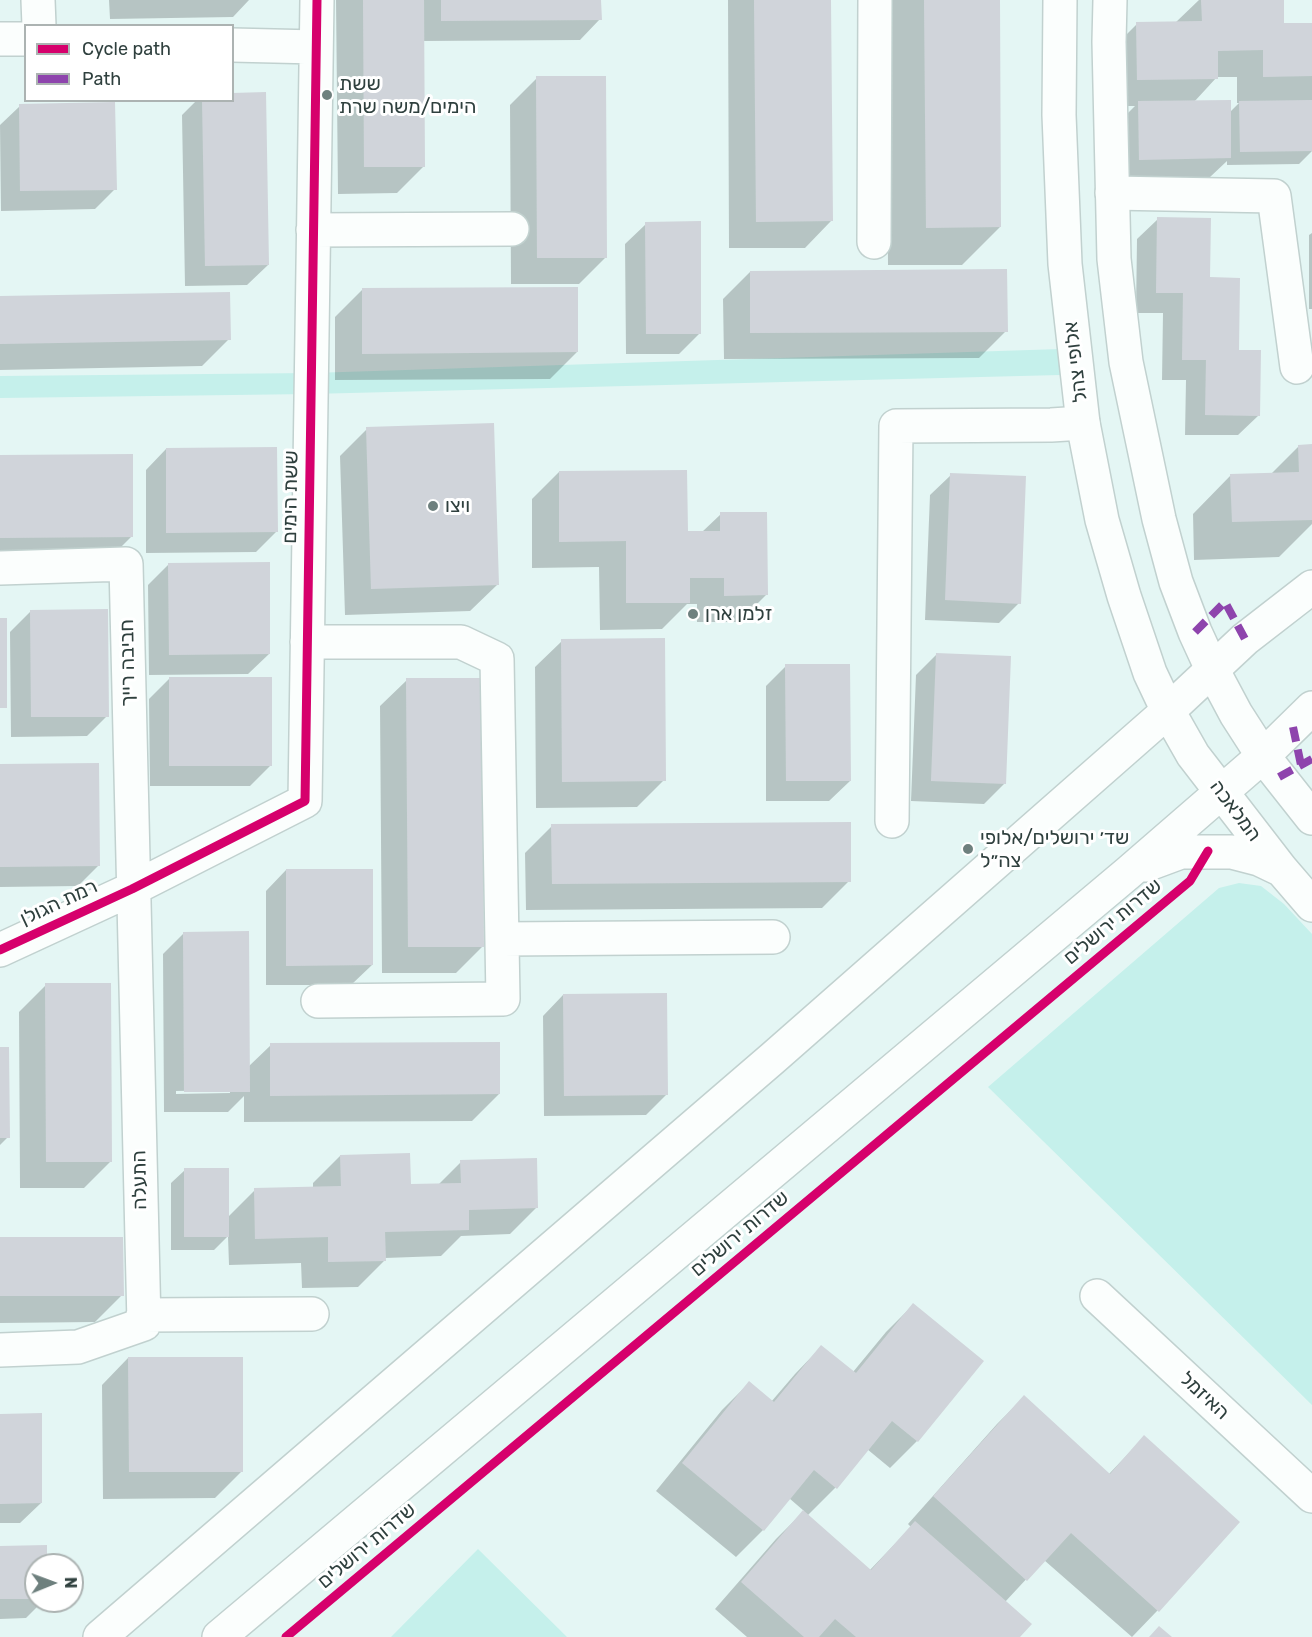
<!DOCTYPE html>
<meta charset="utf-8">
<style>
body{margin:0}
#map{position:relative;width:1312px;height:1637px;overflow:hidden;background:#e4f6f4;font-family:Rubik,sans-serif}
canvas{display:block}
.legend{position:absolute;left:24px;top:24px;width:210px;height:78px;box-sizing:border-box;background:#fff;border:2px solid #acb3b2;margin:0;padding:8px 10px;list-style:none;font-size:18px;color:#2f403e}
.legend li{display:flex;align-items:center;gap:12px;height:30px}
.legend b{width:30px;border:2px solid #acb3b2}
.north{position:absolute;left:24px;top:1553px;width:60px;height:60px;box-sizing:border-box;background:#fff;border:2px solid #acb3b2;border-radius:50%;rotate:89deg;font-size:16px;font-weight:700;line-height:24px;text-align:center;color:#2f403e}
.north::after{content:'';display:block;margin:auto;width:21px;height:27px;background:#6e807e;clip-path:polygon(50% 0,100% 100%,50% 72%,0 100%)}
</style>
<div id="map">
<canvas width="1312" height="1637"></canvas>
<ul class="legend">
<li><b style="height:8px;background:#d6006c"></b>Cycle path</li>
<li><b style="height:8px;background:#8e44ad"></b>Path</li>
</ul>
<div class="north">N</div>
</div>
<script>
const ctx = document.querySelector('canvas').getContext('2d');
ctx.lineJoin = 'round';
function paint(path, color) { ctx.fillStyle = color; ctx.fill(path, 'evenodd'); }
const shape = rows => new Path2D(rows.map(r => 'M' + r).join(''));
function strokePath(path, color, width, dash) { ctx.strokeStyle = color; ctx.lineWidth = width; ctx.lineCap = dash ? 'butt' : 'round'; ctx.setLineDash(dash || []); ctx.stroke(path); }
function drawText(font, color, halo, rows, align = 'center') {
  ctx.font = font + ' Rubik,Heebo,sans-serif'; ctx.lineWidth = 6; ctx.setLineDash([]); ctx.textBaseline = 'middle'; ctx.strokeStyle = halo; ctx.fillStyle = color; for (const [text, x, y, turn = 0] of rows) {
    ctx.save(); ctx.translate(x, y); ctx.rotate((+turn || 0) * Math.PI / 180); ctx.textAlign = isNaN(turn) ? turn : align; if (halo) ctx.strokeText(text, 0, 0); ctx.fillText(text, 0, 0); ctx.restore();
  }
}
paint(shape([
 [1061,349,1060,375,311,394,0,398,0,376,311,373],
 [1239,883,1261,886,1284,904,1312,934,1312,1405,988,1087,1219,888],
 [478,1549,567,1637,391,1637]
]), '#c5f0eb');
paint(shape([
 [109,0,249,0,233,17,110,19],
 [336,0,600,0,600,19,580,40,423,41,424,166,397,193,338,194],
 [728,0,830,0,831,221,805,248,729,248],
 [886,0,999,0,1000,227,962,265,888,265],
 [1199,0,1283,0,1283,25,1312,25,1312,151,1299,164,1227,165,1227,161,1209,178,1119,179,1118,123,1135,106,1110,106,1110,51,1137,24,1175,23],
 [1217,77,1237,77,1237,103,1239,103,1229,113,1194,102],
 [537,78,606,257,579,284,511,284,510,105],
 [197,100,232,100,268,265,247,285,185,286,182,115],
 [20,106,115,189,95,209,1,211,0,125],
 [1158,219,1208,279,1238,351,1259,415,1238,435,1185,435,1186,380,1162,380,1163,313,1136,313,1137,239],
 [646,224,700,333,679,354,626,354,625,244],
 [1312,233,1312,309,1309,309,1309,235],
 [750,272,1006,331,979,358,724,359,723,299],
 [362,290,577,352,550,379,335,380,335,317],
 [0,298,229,339,202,366,0,370],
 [367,429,497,585,470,611,345,615,340,456],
 [1299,446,1312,446,1312,524,1279,557,1194,560,1193,514,1231,475,1271,474],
 [166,449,276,532,256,552,146,553,146,470],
 [0,456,132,536,105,563,0,564],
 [559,472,686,532,702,532,721,514,766,595,739,622,697,622,697,604,687,604,662,629,600,630,599,567,532,568,532,499],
 [951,475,1019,603,999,623,925,620,930,495],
 [169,564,269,654,248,674,149,675,148,585],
 [31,611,107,716,87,736,11,737,10,632],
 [562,641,664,780,637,807,536,808,535,667],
 [936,655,1005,783,984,804,911,801,916,675],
 [786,666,850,781,829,801,766,801,766,686],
 [169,679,271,765,250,786,150,786,149,699],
 [407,680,483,946,456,973,382,973,380,706],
 [0,765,98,866,78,886,0,887],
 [552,826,849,881,822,908,526,910,525,853],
 [286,870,372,965,351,985,266,985,266,891],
 [184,933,248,1067,271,1045,499,1094,472,1121,244,1122,244,1096,228,1112,164,1112,163,954],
 [230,1090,230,1093,176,1094,176,1091],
 [46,985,111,1161,84,1188,20,1188,19,1012],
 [563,995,666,1095,646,1115,544,1116,543,1016],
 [0,1049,8,1137,0,1145],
 [340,1156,410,1185,438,1185,461,1162,537,1207,510,1234,461,1236,441,1256,385,1258,385,1260,358,1287,302,1288,301,1263,229,1265,228,1236,214,1250,171,1250,171,1183,185,1170,228,1217,255,1190,313,1188,313,1183],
 [0,1239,122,1295,95,1322,0,1323],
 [913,1305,917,1441,890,1468,867,1449,835,1488,807,1516,869,1571,911,1527,908,1524,997,1424,1024,1397,1109,1474,1144,1437,1238,1522,1157,1611,1132,1637,1044,1560,1005,1602,1018,1637,747,1637,715,1609,776,1539,804,1511,789,1498,763,1530,736,1557,656,1491,722,1410,749,1383,771,1402,795,1374,821,1347,853,1372,886,1332],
 [128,1358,242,1471,215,1498,103,1499,102,1385],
 [0,1415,41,1503,20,1523,0,1523],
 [0,1547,46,1565,36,1565,36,1601,43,1601,26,1618,0,1619]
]), '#0003');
paint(shape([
 [363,0,424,0,425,167,364,167],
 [441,0,601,0,602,20,441,21],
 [754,0,831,0,833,221,756,222],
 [924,0,1000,0,1001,227,926,228],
 [1201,0,1284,0,1284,23,1312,23,1312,76,1263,77,1263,50,1218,51,1218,79,1137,80,1136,22,1202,21],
 [536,76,606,76,607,258,537,258],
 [266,92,269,265,205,266,202,100,232,100,232,93],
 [1231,100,1231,158,1139,160,1138,101],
 [1312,100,1312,151,1240,152,1239,101],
 [115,102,117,190,20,191,19,104],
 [1157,217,1211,218,1210,277,1240,278,1239,350,1261,350,1260,416,1205,415,1206,360,1182,360,1183,293,1156,293],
 [701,221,701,334,646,334,645,222],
 [1007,269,1008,332,750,333,750,271],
 [578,287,578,352,362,354,362,288],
 [230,292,231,340,0,344,0,296],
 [494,423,499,585,371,589,366,427],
 [1312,444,1312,520,1232,522,1230,474,1299,472,1298,445],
 [277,447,278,532,166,533,166,448],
 [133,454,133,537,0,538,0,455],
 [687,470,688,531,720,531,720,512,767,512,768,595,724,596,724,578,690,578,690,603,626,603,626,541,559,542,559,471],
 [950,473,1026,476,1021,604,945,600],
 [270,562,270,654,169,655,168,563],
 [108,609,109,717,31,717,30,610],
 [0,618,7,618,7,708,0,708],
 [665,638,666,781,562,782,561,639],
 [936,653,1011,656,1006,784,931,781],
 [785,664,850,664,851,781,786,781],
 [169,677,272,677,272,766,169,766],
 [406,678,482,678,484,947,408,947],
 [99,763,100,866,0,867,0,764],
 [851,822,851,882,552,884,551,824],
 [286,869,373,869,373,965,286,966],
 [249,931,250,1092,184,1092,183,932],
 [45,983,111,983,112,1162,46,1162],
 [667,993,668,1095,564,1096,563,994],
 [500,1042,500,1094,270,1096,270,1043],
 [0,1047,9,1047,10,1138,0,1138],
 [410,1153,411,1184,461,1183,460,1160,537,1158,538,1208,469,1210,469,1230,385,1232,386,1261,328,1262,328,1237,255,1239,254,1188,341,1186,340,1155],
 [184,1168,229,1168,229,1237,184,1237],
 [0,1237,123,1237,124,1296,0,1296],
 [913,1303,984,1361,918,1442,892,1421,837,1489,814,1470,764,1531,682,1463,749,1381,774,1402,821,1345,856,1373],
 [128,1357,243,1357,243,1472,129,1472],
 [1024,1395,1110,1474,1144,1435,1240,1522,1159,1612,1071,1533,1027,1581,933,1496],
 [42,1413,42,1503,0,1504,0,1414],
 [803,1510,871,1570,915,1521,1032,1624,1020,1637,856,1637,835,1619,819,1637,804,1637,741,1582],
 [47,1545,47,1565,36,1565,36,1599,0,1599,0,1546],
 [1159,1626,1172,1637,1149,1637]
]), '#d0d4da');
const minor = shape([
 [38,0,39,26],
 [0,39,26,39],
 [232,45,316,47],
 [1112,193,1274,196,1297,367],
 [313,230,512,229],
 [874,242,875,0],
 [0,568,126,564,144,1324,78,1347,0,1350],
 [307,642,461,642,497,659,503,999,318,1001],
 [892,821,896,426,1051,425,1083,423],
 [502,939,773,937],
 [0,950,132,889,305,801,317,0],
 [1097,1296,1312,1496],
 [143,1315,312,1314]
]);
const major = shape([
 [1060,0,1059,115,1065,264,1083,423,1102,520,1124,596,1150,673,1168,711,1193,755,1281,869,1312,905],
 [1110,0,1109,42,1114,259,1126,362,1159,519,1176,582,1195,632,1212,669,1236,714,1263,756,1312,818],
 [1146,865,1181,852,1232,852,1259,859,1280,869],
 [100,1637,773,1058,1168,711,1245,639,1312,587],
 [219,1637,1128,873,1263,756,1312,708]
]);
strokePath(minor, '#c1d1cf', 36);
strokePath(major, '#c1d1cf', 36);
strokePath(minor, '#fbfefd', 33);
strokePath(major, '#fbfefd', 33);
strokePath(shape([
 [1195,632,1225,602,1245,639],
 [1293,727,1301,765],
 [1279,777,1312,759]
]), '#8e44ad', 8, [15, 8]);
strokePath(shape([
 [0,950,132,889,305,801,317,0],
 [286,1637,1190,881,1208,851]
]), '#d6006c', 9);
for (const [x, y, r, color] of [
 [327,95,6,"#6e807e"],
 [433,506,6,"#6e807e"],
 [693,614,6,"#6e807e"],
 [968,849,6,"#6e807e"]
]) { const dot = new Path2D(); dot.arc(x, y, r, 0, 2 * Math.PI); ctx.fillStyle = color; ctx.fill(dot); strokePath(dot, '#fff', 2); }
drawText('20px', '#2f403e', '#fff', [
 ["ששת",339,84],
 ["הימים/משה שרת",339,107],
 ["ויצו",445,506],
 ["זלמן ארן",705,614],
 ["שד׳ ירושלים/אלופי",980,838],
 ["צה״ל",980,861]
], 'left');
drawText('20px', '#2f403e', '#fff', [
 ["אלופי צהל",1076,362,-97],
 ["ששת הימים",291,497,-89],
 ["חביבה רייך",128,663,-91],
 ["המלאכה",1235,811,53],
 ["רמת הגולן",59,903,-25],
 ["שדרות ירושלים",1113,922,-40],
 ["התעלה",140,1180,-91],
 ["שדרות ירושלים",740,1234,-40],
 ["האיזמל",1204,1396,43],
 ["שדרות ירושלים",367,1546,-40]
]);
</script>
